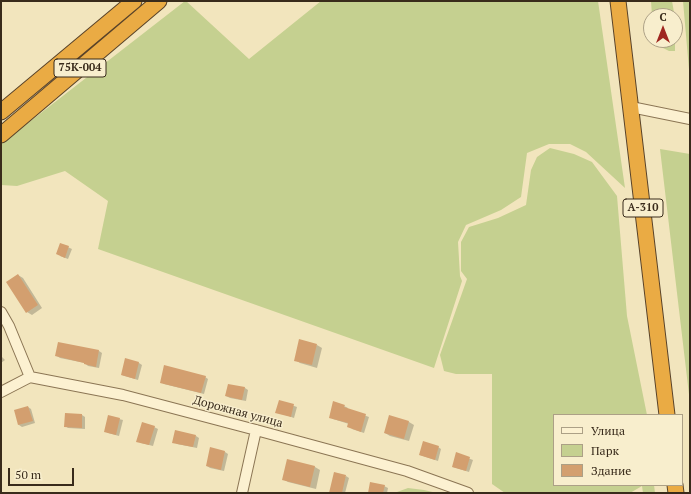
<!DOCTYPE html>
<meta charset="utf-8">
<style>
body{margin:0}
#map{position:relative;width:691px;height:494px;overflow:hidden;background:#f2e5bd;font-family:"PT Serif",serif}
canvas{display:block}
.frame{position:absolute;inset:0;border:2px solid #392b1b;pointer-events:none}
.legend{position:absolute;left:553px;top:414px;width:130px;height:72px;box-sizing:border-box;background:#f8eecd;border:1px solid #aca086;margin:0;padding:5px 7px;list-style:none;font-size:12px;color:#392b1b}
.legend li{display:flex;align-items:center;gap:8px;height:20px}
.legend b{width:20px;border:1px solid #aca086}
.north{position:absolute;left:643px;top:8px;width:40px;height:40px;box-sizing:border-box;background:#f8eecd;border:1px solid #aca086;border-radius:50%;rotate:0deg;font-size:11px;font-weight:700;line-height:16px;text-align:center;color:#392b1b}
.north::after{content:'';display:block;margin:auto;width:14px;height:18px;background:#9f261f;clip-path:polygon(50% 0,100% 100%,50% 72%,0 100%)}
.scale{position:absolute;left:8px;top:468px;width:66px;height:18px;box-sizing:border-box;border:2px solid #392b1b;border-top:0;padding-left:5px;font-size:12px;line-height:14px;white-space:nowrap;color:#392b1b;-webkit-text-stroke:3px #f8eecd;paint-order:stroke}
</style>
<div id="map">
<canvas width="691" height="494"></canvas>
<div class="frame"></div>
<ul class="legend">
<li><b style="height:5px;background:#fcf1d1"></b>Улица</li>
<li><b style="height:11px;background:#c5d090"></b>Парк</li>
<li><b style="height:11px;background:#d39f6f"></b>Здание</li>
</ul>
<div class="north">С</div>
<div class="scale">50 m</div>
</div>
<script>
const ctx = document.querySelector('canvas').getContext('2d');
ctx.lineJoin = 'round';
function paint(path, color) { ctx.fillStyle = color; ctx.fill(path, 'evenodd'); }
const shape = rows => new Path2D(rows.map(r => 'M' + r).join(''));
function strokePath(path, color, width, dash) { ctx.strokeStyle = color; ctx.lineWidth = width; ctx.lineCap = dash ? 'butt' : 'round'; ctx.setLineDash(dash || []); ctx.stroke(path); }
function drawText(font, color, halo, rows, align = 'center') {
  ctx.font = font + ' "PT Serif",serif'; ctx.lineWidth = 3; ctx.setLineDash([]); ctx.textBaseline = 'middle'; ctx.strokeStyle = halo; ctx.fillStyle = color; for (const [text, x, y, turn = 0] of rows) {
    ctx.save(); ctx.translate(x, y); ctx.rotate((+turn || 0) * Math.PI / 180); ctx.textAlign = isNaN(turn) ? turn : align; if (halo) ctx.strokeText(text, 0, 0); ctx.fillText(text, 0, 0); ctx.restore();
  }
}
paint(shape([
 [185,1,186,1,249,59,321,1,598,1,625,188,586,152,570,144,549,144,527,153,521,197,501,210,466,225,458,242,460,276,462,281,434,368,98,249,108,201,65,171,17,186,1,185,1,144],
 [651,1,672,1,675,18,675,35,675,16,652,16],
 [683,1,690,1,690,81],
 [659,40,675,40,675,51,669,51,661,47],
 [550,148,574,154,592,162,617,196,627,316,647,415,554,415,554,485,654,485,655,493,643,493,642,486,630,493,505,493,492,484,492,374,456,374,444,371,440,355,467,279,461,271,461,242,469,227,498,218,526,205,531,170,537,157],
 [660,149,690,154,690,403],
 [408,488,424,490,437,493,399,493,397,492]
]), '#c5d090');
paint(shape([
 [61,244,72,249,68,259,60,256],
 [18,275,23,278,42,308,32,315,27,312],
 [317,345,322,348,317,368,300,363,295,360],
 [99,351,102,353,99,368,88,366,85,363,60,358,57,356],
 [1,356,5,360,1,363],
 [126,359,139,363,142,365,138,380,125,376,122,375],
 [205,377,208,379,204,394,164,384,161,382],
 [229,385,245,388,248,390,246,401,230,398,226,396],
 [280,401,297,407,294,418,277,412],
 [344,406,348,408,347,409,369,417,364,433,352,429,349,424,333,419,330,417],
 [28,407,31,409,35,423,22,427,19,425,15,411],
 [66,414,82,415,85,417,85,429,68,428,65,426],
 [390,416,409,422,414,425,409,441,390,436,385,433],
 [119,419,123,420,119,436,108,433,105,431],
 [154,427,158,429,153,446,141,443],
 [196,436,199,438,197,448,177,444,174,442],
 [438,447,441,449,438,461,420,455],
 [211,449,225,452,228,454,224,471,210,468,207,466],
 [457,454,473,460,469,472,453,467],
 [288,461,315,467,320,470,316,489,288,482,283,479],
 [346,476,349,478,345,493,330,493],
 [384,486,388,488,387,493,369,493]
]), '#0003');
paint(shape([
 [60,243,69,246,65,258,56,254],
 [18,274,38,305,26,313,6,282],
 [299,339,317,344,312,365,294,361],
 [58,342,99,350,96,367,84,364,84,363,55,356],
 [125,358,139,362,135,379,121,375],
 [164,365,206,376,201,393,160,383],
 [228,384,245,387,242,400,225,396],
 [279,400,294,404,291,417,275,413],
 [333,401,345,405,344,407,366,414,361,432,347,427,348,423,329,418],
 [28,406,33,421,18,425,14,410],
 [65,413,82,414,82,428,64,427],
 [108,415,120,418,116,435,104,432],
 [389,415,409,421,404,439,384,433],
 [142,422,155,426,149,445,136,442],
 [175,430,196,435,193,447,172,443],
 [423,441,439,446,435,460,419,455],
 [210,447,225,451,221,470,206,466],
 [456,452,470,457,466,471,452,467],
 [287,459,315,466,310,487,282,480],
 [334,472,346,475,342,493,329,493],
 [370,482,385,485,383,493,368,493]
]), '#d39f6f');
const minor = shape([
 [631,107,690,119],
 [1,312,9,326,30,377],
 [1,392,30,377,123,395,256,430,407,471,468,493],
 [242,493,256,430]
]);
const highway = shape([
 [618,1,667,415],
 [1,112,134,1],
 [1,135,159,1],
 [675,485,676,493]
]);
strokePath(minor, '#8b7554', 12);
strokePath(highway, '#584229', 17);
strokePath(minor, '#fcf1d1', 10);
strokePath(highway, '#eaab44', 15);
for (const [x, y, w] of [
 [80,68,52],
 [643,208,40]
]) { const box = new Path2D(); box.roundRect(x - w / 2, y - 9, w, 18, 3); ctx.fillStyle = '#f8eecd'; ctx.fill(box); strokePath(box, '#392b1b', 1); }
drawText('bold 11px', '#392b1b', null, [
 ["75К-004",80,68],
 ["А-310",643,208]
]);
drawText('12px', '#392b1b', '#f8eecd', [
 ["Дорожная улица",238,412,15]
]);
</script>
